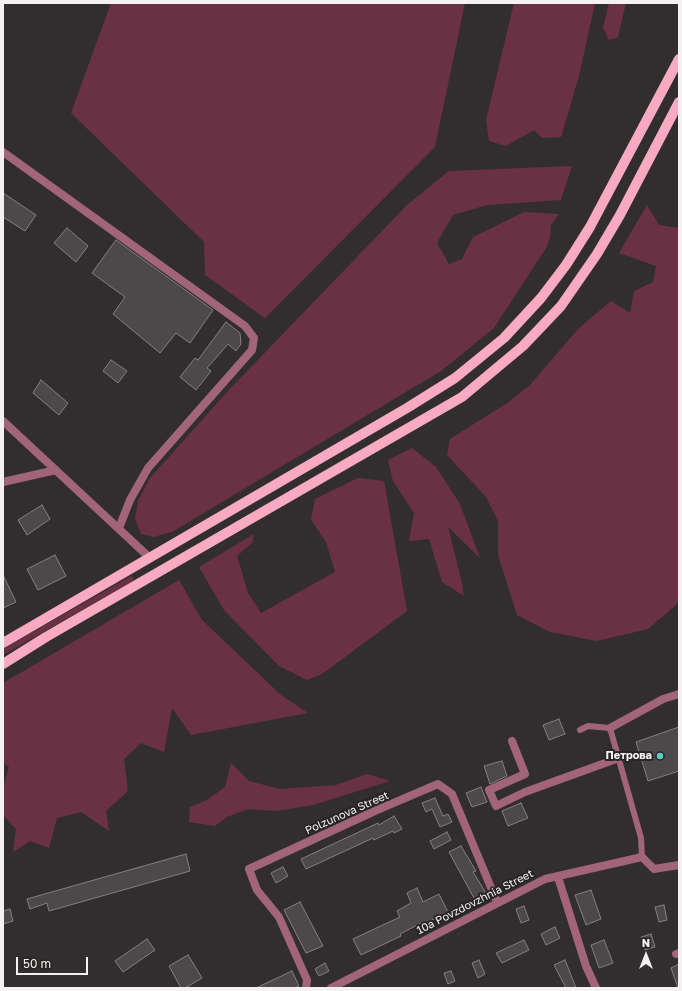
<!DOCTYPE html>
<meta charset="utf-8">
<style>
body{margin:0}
#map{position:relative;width:682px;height:991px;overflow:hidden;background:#322e2f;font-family:"Golos Text",sans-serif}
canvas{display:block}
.frame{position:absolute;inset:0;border:4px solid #f3f1f1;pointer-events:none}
.north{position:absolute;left:626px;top:935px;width:40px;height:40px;-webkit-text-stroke:3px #282525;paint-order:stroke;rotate:0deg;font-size:11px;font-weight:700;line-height:16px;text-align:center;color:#f3f1f1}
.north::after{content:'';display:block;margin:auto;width:14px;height:18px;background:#f3f1f1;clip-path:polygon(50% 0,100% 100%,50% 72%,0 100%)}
.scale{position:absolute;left:16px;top:957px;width:72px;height:18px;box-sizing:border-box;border:2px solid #f3f1f1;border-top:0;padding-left:5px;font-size:12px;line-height:14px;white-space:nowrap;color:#f3f1f1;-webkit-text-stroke:3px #282525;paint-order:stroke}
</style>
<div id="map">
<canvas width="682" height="991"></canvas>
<div class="frame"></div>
<div class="north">N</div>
<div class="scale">50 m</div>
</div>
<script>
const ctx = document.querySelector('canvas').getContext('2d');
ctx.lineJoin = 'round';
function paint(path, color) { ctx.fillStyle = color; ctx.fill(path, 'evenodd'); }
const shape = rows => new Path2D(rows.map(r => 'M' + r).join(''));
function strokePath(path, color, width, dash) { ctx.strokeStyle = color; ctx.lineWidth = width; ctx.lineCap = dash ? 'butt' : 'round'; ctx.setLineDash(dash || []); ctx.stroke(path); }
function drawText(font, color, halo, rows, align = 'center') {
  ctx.font = font + ' "Golos Text",sans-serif'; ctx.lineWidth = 4; ctx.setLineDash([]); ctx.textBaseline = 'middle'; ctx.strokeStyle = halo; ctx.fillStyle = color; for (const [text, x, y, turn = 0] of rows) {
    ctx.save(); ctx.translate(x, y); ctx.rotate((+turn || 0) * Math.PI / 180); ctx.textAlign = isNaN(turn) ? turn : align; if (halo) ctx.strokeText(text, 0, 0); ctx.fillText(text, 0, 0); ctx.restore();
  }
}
paint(shape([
 [111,3,465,3,435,147,265,318,205,275,204,242,71,113],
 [514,3,595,3,579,76,561,137,542,138,534,130,506,146,489,141,486,120],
 [609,3,626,3,618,37,609,40,603,28],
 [572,166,561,200,487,205,453,215,437,243,449,264,462,259,473,237,524,212,559,214,551,225,550,238,546,248,494,328,441,371,172,532,153,537,141,534,135,519,138,501,150,478,227,392,407,205,449,171],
 [647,205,659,225,679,228,679,598,677,604,648,629,597,641,550,632,517,615,498,555,498,521,486,497,447,455,450,439,507,403,529,386,579,328,611,301,630,313,634,291,653,282,656,266,619,253],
 [412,448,436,467,460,504,480,558,448,527,462,583,464,596,442,582,429,539,409,541,414,513,393,481,388,460],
 [358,478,384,481,407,611,322,674,307,680,279,666,224,610,199,567,254,534,252,543,237,556,248,593,261,613,335,572,326,542,311,520,315,499],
 [131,576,134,578,131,582,3,655,3,649],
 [179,580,202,620,281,695,308,713,191,735,172,708,164,752,141,743,124,759,128,791,106,811,109,831,81,812,57,818,49,848,30,841,13,852,16,829,3,815,3,788,9,767,3,763,3,683],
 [231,763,249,781,280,789,336,785,367,774,390,781,313,805,276,811,248,809,227,817,215,826,189,822,190,807,207,800,225,787]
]), '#6a3145');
const building = shape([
 [3,193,36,215,25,231,3,217,3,193],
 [67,228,88,246,76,262,54,243,67,228],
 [116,240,213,310,190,343,176,333,160,353,113,314,125,297,92,273,116,240],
 [226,322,240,333,241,344,236,351,228,344,207,368,211,371,196,390,180,377,195,358,198,360,226,322],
 [111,360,127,371,118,383,103,371,111,360],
 [41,380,68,403,59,415,33,393,41,380],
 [42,505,50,519,27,535,18,520,42,505],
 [55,555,66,576,38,590,27,569,55,555],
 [3,575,16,602,3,608,3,575],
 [559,719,565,734,549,740,543,725,559,719],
 [679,727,679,771,648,781,636,742,679,727],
 [502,761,507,776,490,784,484,766,502,761],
 [481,787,487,802,472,807,466,793,481,787],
 [435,798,443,816,448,814,452,822,440,827,432,809,426,812,422,803,435,798],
 [521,803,528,818,508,826,502,811,521,803],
 [394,816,402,829,394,833,393,831,374,840,373,838,306,869,301,859,378,823,379,825,394,816],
 [447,832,451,840,434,849,430,841,447,832],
 [461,846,476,871,473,872,486,893,475,900,449,852,461,846],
 [186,854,190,871,49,911,47,903,30,909,27,899,186,854],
 [283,867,288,876,276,883,271,873,283,867],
 [417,888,423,902,439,894,448,912,422,925,421,923,400,934,401,936,361,955,353,939,400,917,397,911,411,903,407,893,417,888],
 [591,890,601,919,586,925,575,895,591,890],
 [300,902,323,946,306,953,284,910,300,902],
 [664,905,667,920,659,922,655,907,664,905],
 [524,906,529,920,521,923,516,909,524,906],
 [10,909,13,921,3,924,3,911,10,909],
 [555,927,560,938,546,945,541,934,555,927],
 [651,934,655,947,645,950,641,937,651,934],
 [147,939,155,950,123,972,115,961,147,939],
 [524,940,529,950,502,963,496,953,524,940],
 [604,940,613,963,599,968,591,945,604,940],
 [188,955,202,978,185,988,181,988,169,966,188,955],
 [479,960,485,974,478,978,472,963,479,960],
 [565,960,569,970,576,988,566,988,554,965,565,960],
 [325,963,329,971,319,976,315,969,325,963],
 [679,964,679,987,678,988,671,968,679,964],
 [292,971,299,986,294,988,256,988,292,971],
 [451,971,455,981,448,984,444,973,451,971]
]);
paint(building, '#4d494a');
strokePath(building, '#848081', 1);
strokePath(shape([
 [580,730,588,726,610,728,641,838,642,857]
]), '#a26479', 6);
strokePath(shape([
 [3,152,245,326,254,338,252,350,148,468,130,500,119,528],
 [3,421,150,558],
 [3,482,56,470],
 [610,728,663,699,679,694],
 [512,741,525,774,489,790,496,806,525,792,619,758],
 [558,877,586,966,596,988],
 [676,954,679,953],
 [306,988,307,980,279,917,257,890,249,869,377,810,438,784,452,794,497,902],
 [331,988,545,879,642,857,654,869,679,865]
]), '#a26479', 8);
strokePath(shape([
 [3,643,407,408,455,378,504,338,541,298,566,265,590,227,679,59],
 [3,664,46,637,462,397,523,346,561,306,597,254,620,215,679,102]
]), '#f7aac2', 10);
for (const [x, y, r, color] of [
 [660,756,4,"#59cebf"]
]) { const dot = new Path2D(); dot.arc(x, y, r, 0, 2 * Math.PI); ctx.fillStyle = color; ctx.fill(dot); strokePath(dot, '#282525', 1.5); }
drawText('bold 11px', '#f3f1f1', '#282525', [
 ["Петрова",652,756]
], 'right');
drawText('11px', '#f3f1f1', '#282525', [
 ["Polzunova Street",347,813,-24],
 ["10a Povzdovzhnia Street",475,902,-27]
]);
</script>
